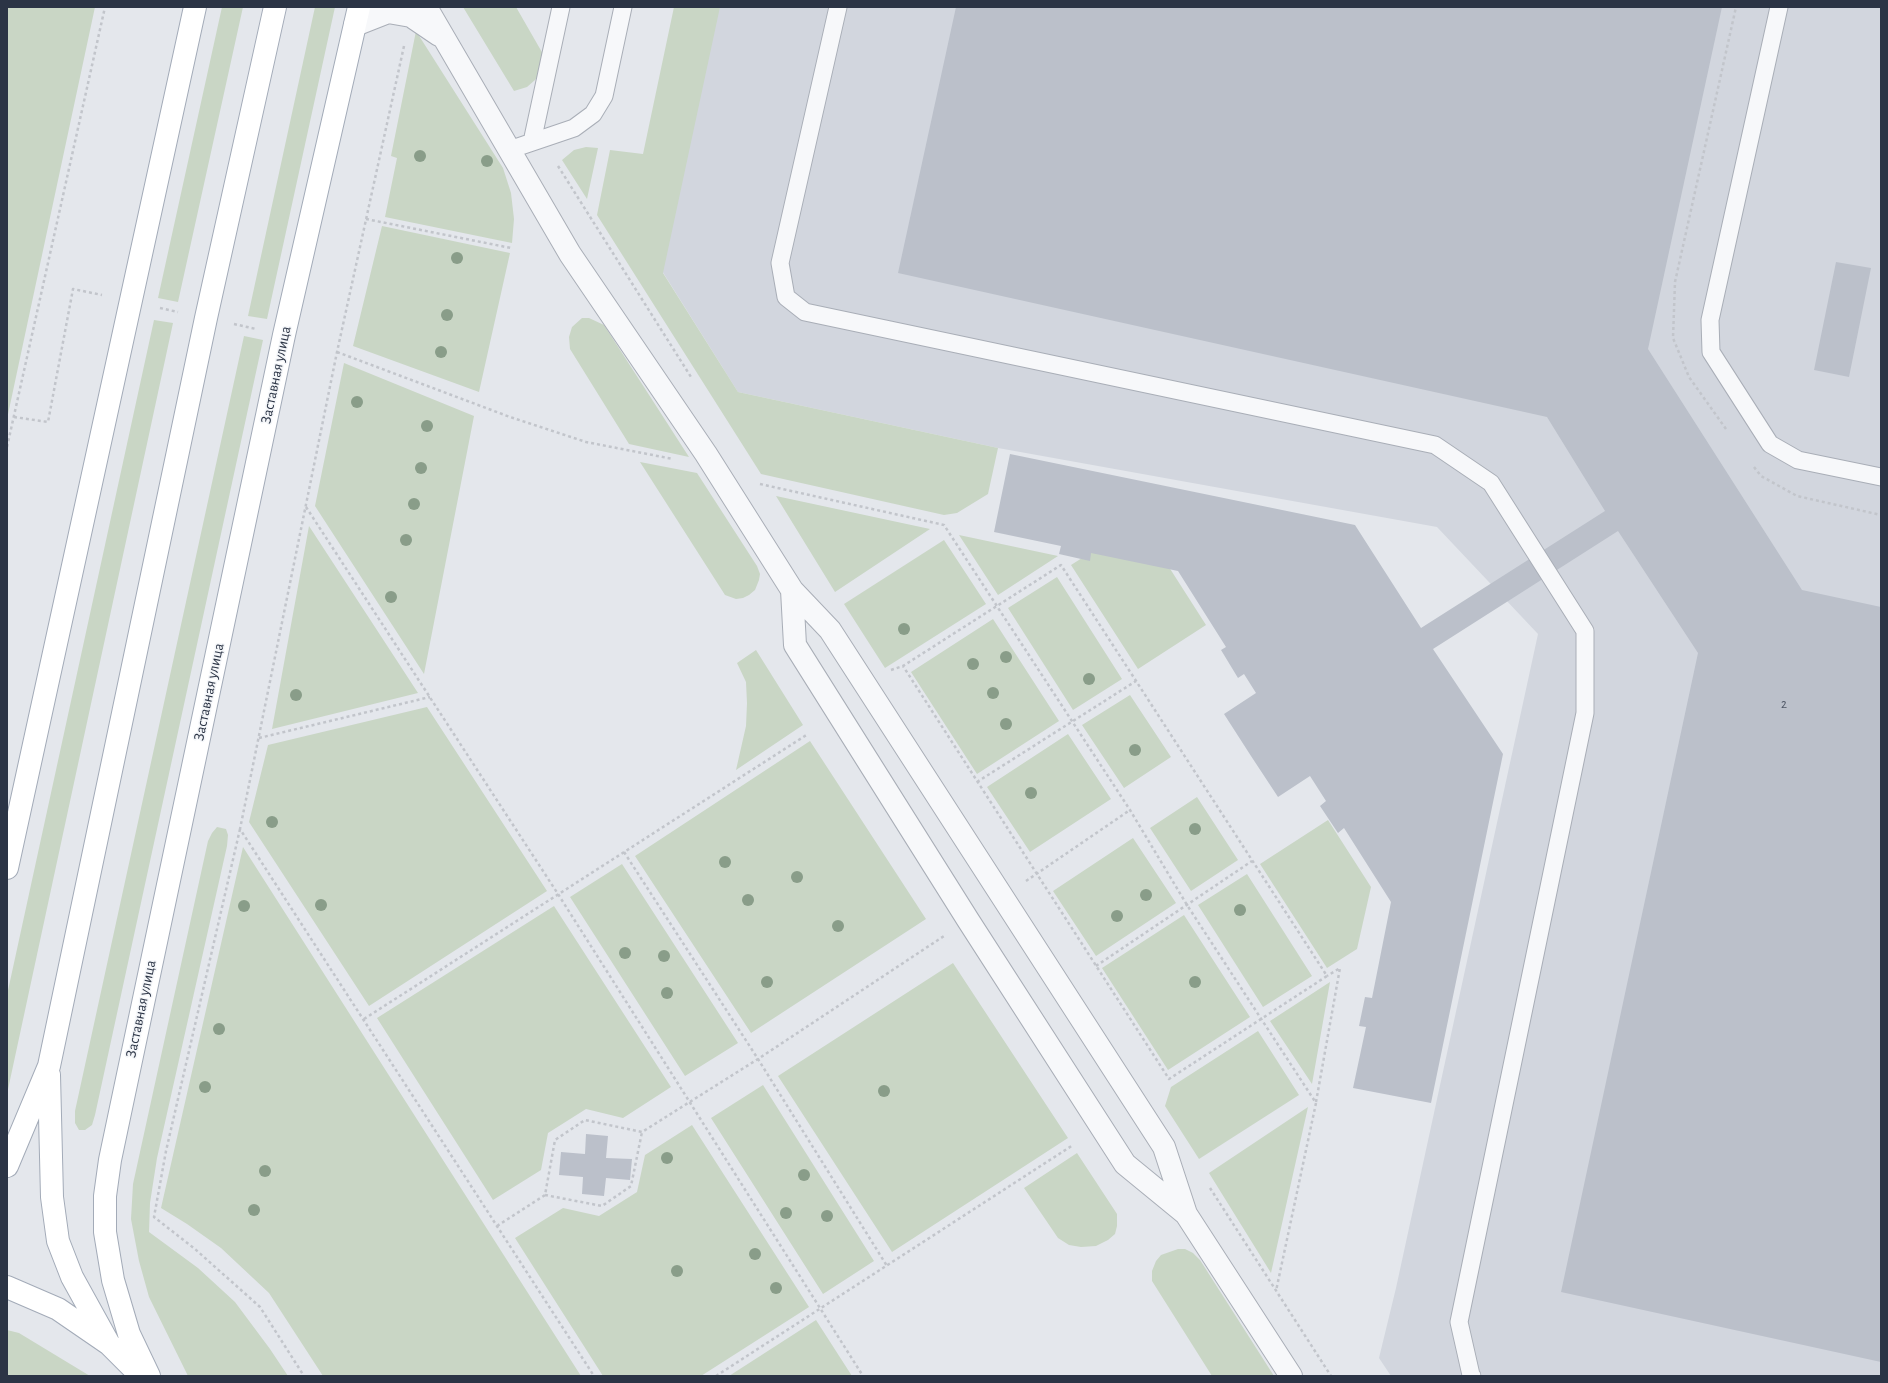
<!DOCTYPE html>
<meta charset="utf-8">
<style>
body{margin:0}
#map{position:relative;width:1888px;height:1383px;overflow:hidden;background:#e4e7ec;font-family:"Alegreya Sans",sans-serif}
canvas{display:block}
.frame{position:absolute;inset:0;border:8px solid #2b3445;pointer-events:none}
</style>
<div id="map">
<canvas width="1888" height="1383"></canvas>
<div class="frame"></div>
</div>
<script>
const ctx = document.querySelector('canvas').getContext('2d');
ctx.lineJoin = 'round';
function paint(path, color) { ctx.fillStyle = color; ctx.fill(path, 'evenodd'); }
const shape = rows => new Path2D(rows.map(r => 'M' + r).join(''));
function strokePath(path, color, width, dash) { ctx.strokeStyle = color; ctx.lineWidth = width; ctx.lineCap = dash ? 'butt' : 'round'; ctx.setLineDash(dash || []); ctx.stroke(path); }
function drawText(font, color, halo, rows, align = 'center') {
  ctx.font = font + ' "Alegreya Sans",sans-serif'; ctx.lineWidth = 3; ctx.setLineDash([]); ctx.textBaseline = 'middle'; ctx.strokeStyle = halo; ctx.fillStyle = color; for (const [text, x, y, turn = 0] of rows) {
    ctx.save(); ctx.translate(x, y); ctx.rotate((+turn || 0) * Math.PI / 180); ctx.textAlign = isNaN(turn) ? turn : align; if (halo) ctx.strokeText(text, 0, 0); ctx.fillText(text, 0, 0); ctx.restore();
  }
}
paint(shape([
 [715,7,1881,7,1881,1376,1391,1376,1379,1358,1396,1288,1538,634,1437,527,998,448,738,392,659,266]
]), '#d2d6de');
paint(shape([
 [7,7,95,7,7,419],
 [222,7,243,7,178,302,158,298],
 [315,7,335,7,267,319,248,316],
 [463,7,516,7,543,54,541,71,535,80,527,87,514,91],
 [674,7,720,7,663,273,738,392,998,448,988,494,957,513,944,515,761,474,597,215,610,150,643,154],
 [416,31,503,168,511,193,514,219,512,243,385,217,397,158,391,156],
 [586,147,598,148,587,199,562,160,574,150],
 [382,226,510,253,479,392,353,346],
 [582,318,589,318,604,325,689,457,629,444,570,349,569,337,572,327],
 [154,320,173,323,7,1094,7,995],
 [244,336,263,340,95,1115,92,1125,85,1130,79,1130,75,1123,75,1111],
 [344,363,474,416,424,674,315,506],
 [640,462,697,473,757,566,760,574,759,580,755,590,749,595,743,598,736,599,725,595],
 [776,496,930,529,835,592],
 [309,526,418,693,272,729],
 [959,535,1058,556,998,595],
 [944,540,986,604,885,668,844,604],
 [1101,546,1167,564,1206,625,1138,669,1071,565],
 [1057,577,1122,679,1073,710,1008,608],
 [993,619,1059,721,977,774,911,672],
 [756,650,803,725,736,770,746,726,747,703,746,682,737,663],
 [1130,695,1171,757,1124,788,1082,725],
 [427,707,547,891,369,1006,249,822,268,745],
 [1068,734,1111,799,1030,852,987,787],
 [810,741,926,919,751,1033,635,856],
 [1197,797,1238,860,1191,891,1150,828],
 [1328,820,1371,887,1357,949,1327,968,1260,864],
 [217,827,226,829,228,835,227,846,157,1158,150,1203,149,1232,198,1268,235,1302,270,1349,288,1376,188,1376,149,1297,139,1261,131,1219,133,1184,208,841,212,833],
 [1133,838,1176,903,1096,956,1053,891],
 [243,847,581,1376,323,1376,269,1293,221,1248,187,1224,161,1208],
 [622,864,738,1043,685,1076,570,897],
 [1247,874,1312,976,1263,1007,1198,905],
 [554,906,671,1087,623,1118,586,1109,548,1133,541,1170,493,1200,377,1018],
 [1184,915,1250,1017,1168,1070,1102,968],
 [953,963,1068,1138,892,1252,778,1076],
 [1330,982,1312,1084,1270,1021],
 [1258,1031,1299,1095,1199,1159,1165,1106,1171,1087],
 [763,1085,874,1261,823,1294,711,1118],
 [1308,1107,1271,1273,1209,1173],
 [692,1125,809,1307,701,1376,603,1376,515,1238,563,1208,599,1216,637,1192,645,1155],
 [1077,1153,1117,1214,1117,1226,1115,1234,1108,1240,1096,1246,1081,1247,1069,1245,1058,1238,1024,1188],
 [1178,1249,1185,1249,1193,1253,1200,1260,1274,1376,1212,1376,1152,1281,1152,1271,1156,1261,1161,1255],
 [816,1320,852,1376,729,1376],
 [7,1330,19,1333,90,1376,7,1376]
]), '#c9d6c5');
paint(shape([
 [956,7,1722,7,1648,349,1802,590,1881,607,1881,1362,1561,1292,1698,653,1618,531,1433,649,1503,754,1431,1103,1353,1088,1366,1027,1359,1026,1365,997,1372,998,1391,902,1344,828,1338,833,1320,806,1326,801,1310,776,1278,797,1251,756,1224,714,1256,693,1244,674,1238,678,1221,650,1226,647,1178,571,1091,553,1090,561,1059,554,1061,546,994,532,1010,454,1355,525,1421,628,1605,511,1547,417,898,273],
 [1836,262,1871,268,1849,377,1814,370],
 [586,1134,608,1136,606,1158,632,1159,630,1180,606,1178,604,1196,582,1194,583,1177,559,1175,561,1152,585,1154]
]), '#bbc0ca');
const service = shape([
 [838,7,780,263,786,297,805,312,1435,445,1491,483,1585,631,1585,713,1459,1322,1471,1375,1472,1376],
 [1779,7,1710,320,1711,352,1770,444,1798,460,1881,477],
 [532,142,561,7],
 [509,150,574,128,593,114,604,96,623,7]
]);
const minor = shape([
 [426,7,570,254,706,454,792,590,830,630,1164,1147,1186,1214,1291,1376],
 [355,25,388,12,411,16,439,35],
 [792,590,795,645,968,920,1125,1164,1186,1214]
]);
const primary = shape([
 [7,868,195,7],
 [49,1075,52,1197,58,1241,72,1277,109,1344],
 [7,1166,49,1066,206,318,275,7],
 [7,1287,58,1309,109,1344,141,1376],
 [149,1376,129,1334,113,1280,105,1232,105,1196,110,1160,284,335,359,7]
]);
strokePath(service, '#a9aeb7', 19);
strokePath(minor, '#a9aeb7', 24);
strokePath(primary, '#a3abb8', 24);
strokePath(shape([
 [404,46,337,352,240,829,594,1376],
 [558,166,691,377],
 [366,219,511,248],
 [160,308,178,312],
 [234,324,256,329],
 [337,352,510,417,586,442,673,459],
 [14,417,48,422,73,289,102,295],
 [1726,429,1689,377,1673,338,1675,282,1736,7],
 [7,447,105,7],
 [1754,467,1761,476,1797,496,1881,515],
 [760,484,944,525,1130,810,1187,905,1316,1103,1276,1291],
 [306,507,558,894,863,1376],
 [891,670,903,666,1061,565,1327,976,1169,1079,903,666],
 [259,738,430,697],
 [977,782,1136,681],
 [240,829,166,1151,154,1217,195,1249,260,1307,304,1376],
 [624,852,758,1059,887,1266],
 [1026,881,1130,810],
 [1096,966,1252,861],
 [364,1019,808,734],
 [1316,1102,1340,968,1327,976],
 [1210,1188,1331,1376],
 [545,1195,602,1206,631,1186,642,1132],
 [497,1226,545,1195,555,1140,585,1120,642,1132,758,1059,944,936],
 [716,1376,1073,1145]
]), '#c2c5cb', 2.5, [3, 3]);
strokePath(service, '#f7f8fa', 17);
strokePath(minor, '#f7f8fa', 22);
strokePath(primary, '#fff', 22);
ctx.fillStyle = '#899d89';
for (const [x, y] of [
 [420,156],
 [487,161],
 [457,258],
 [447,315],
 [441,352],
 [357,402],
 [427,426],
 [421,468],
 [414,504],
 [406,540],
 [391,597],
 [904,629],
 [1006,657],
 [973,664],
 [1089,679],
 [993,693],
 [296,695],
 [1006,724],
 [1135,750],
 [1031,793],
 [272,822],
 [1195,829],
 [725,862],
 [797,877],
 [1146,895],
 [748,900],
 [321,905],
 [244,906],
 [1240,910],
 [1117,916],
 [838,926],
 [625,953],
 [664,956],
 [767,982],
 [1195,982],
 [667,993],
 [219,1029],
 [205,1087],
 [884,1091],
 [667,1158],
 [265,1171],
 [804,1175],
 [254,1210],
 [786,1213],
 [827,1216],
 [755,1254],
 [677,1271],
 [776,1288]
]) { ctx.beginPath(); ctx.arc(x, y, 6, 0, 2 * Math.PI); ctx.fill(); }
drawText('13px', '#4f5766', null, [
 ["2",1784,704]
]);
drawText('15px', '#2b3445', '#f4f6f9', [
 ["Заставная улица",276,375,-78],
 ["Заставная улица",209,692,-78],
 ["Заставная улица",141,1009,-78]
]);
</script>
